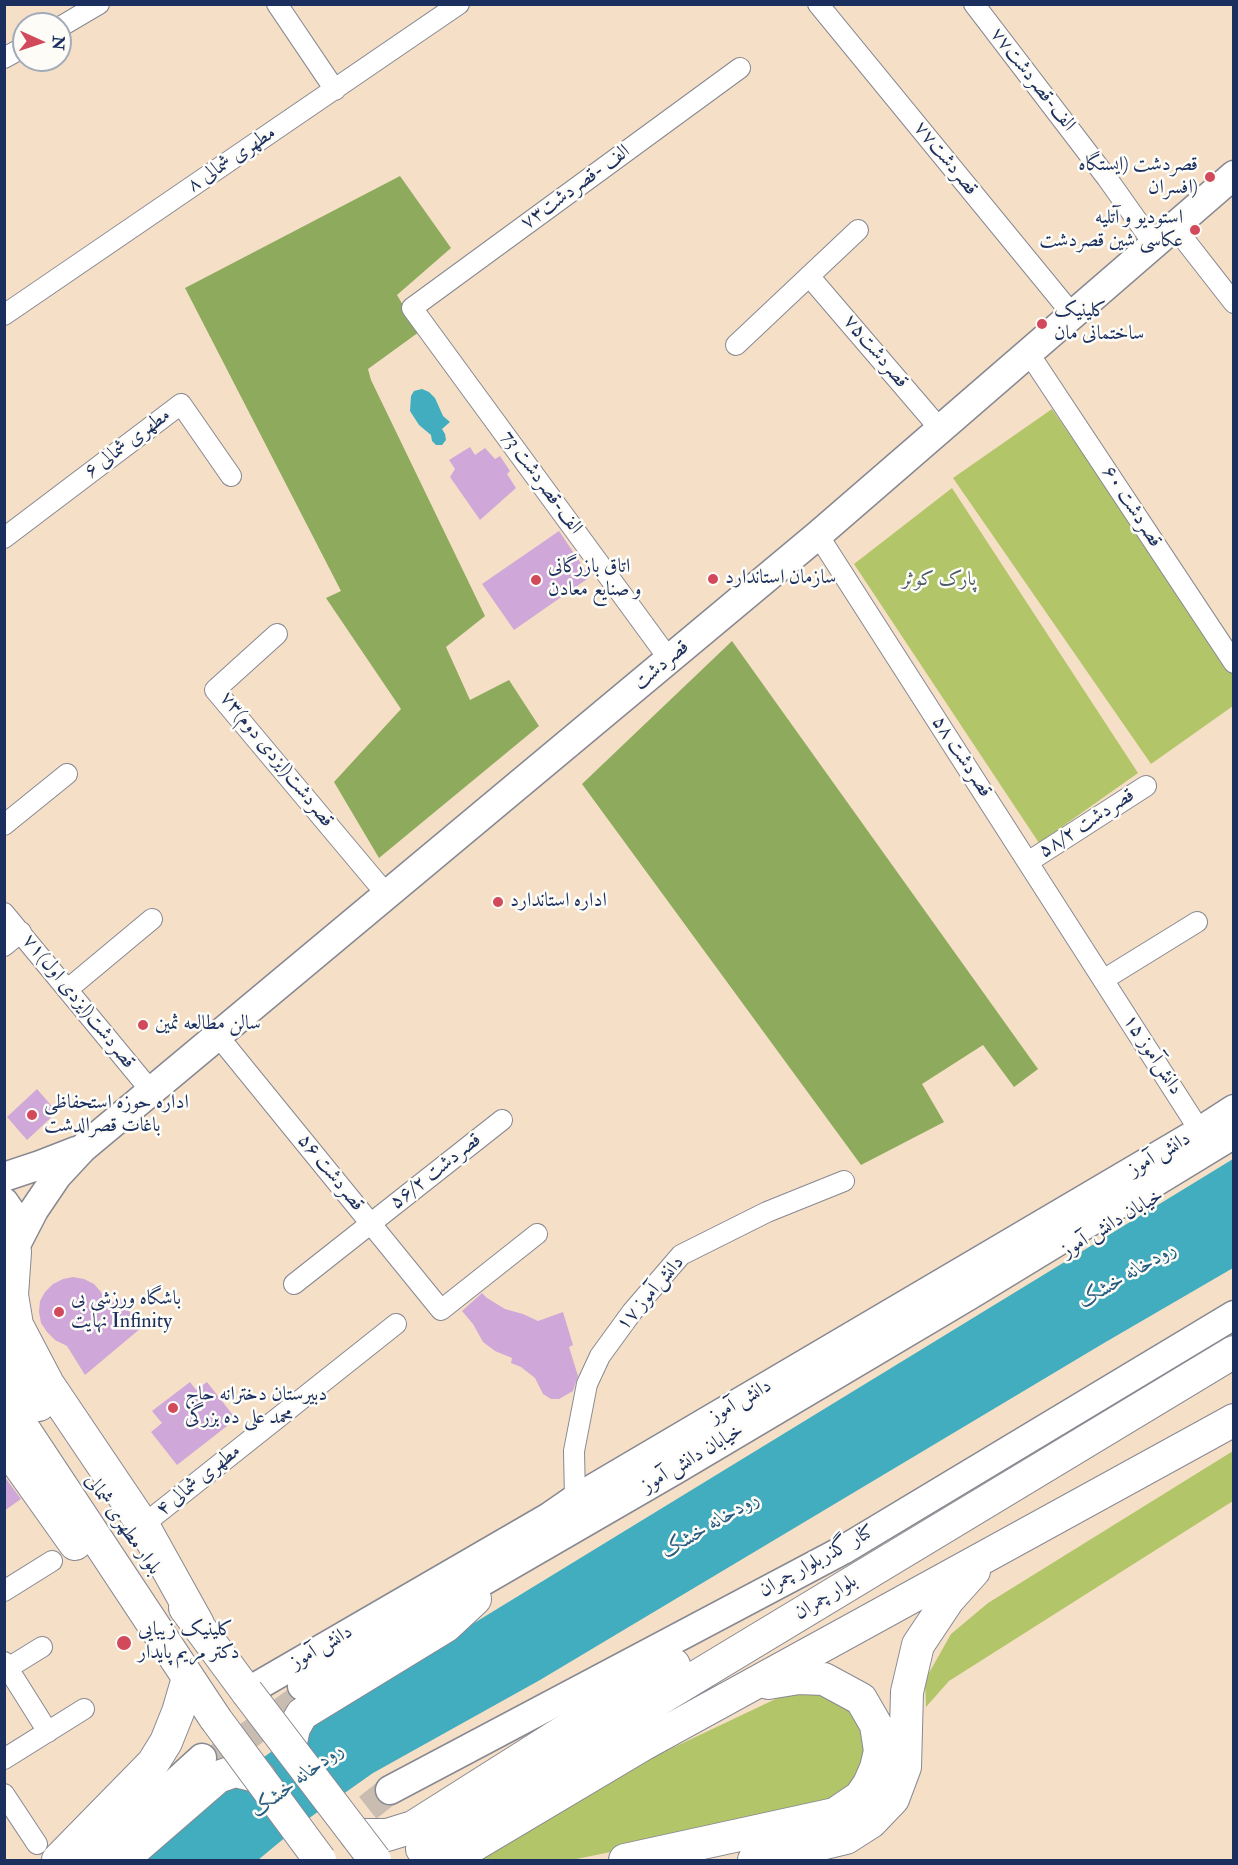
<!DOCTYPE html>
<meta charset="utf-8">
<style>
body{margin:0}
#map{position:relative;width:1238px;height:1865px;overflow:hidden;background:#f5e0c7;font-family:"IM FELL Double Pica",serif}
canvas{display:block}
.frame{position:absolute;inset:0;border:6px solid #1b2f5e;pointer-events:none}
.north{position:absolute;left:12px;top:12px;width:60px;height:60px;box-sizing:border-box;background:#fdfcf7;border:2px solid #a3aaba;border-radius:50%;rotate:93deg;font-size:16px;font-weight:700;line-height:24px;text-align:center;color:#1b2f5e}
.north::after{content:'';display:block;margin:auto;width:21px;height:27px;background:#d1495b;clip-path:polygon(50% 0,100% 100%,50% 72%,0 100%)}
</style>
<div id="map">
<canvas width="1238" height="1865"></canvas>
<div class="frame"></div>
<div class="north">N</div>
</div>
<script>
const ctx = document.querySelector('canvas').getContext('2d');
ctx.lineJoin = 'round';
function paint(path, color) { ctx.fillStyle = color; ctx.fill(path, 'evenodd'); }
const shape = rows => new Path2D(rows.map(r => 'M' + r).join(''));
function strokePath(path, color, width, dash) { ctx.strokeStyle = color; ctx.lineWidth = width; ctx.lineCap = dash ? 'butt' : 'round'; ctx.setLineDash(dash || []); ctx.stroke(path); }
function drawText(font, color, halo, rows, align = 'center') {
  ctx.font = font + ' "IM FELL Double Pica",Amiri,serif'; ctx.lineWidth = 5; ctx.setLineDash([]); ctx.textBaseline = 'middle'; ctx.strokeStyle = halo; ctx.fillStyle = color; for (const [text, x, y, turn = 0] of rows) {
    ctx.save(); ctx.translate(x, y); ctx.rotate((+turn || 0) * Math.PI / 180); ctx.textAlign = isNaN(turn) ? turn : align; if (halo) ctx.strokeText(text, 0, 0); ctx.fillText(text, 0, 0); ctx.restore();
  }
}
paint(shape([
 [1052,409,1233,671,1233,706,1151,764,953,478],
 [952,488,1138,773,1039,843,854,564],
 [1233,1451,1233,1501,949,1681,926,1707,925,1680,951,1634,988,1603],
 [813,1690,850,1705,865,1731,869,1753,854,1788,798,1813,572,1860,467,1860,588,1788,784,1695]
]), '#b3c569');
paint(shape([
 [400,176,451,248,397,295,419,332,368,369,371,380,485,616,446,647,470,700,509,680,539,726,379,858,334,782,401,709,326,598,341,591,185,288],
 [732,641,1038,1069,1014,1087,983,1045,922,1084,944,1122,861,1165,582,784]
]), '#8eaa5d');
paint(shape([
 [422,389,429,392,435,398,443,416,450,422,442,429,445,434,446,440,442,445,436,445,432,441,431,435,419,425,410,411,411,396,414,391],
 [1233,1159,1233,1268,1104,1343,540,1680,373,1773,305,1821,258,1860,143,1860,254,1764,322,1716]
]), '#41adbf');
paint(shape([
 [470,447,475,455,485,448,495,459,500,456,510,471,507,474,516,488,480,520,450,477,455,469,449,460],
 [559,531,590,577,514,630,482,584],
 [37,1089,57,1112,27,1140,7,1117],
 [73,1277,84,1279,94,1284,101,1292,107,1305,120,1298,141,1328,85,1375,67,1346,55,1340,47,1332,41,1323,39,1312,40,1301,45,1292,53,1284,63,1279],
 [482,1293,487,1298,505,1309,523,1314,538,1321,563,1312,573,1345,569,1347,578,1376,573,1391,559,1399,551,1399,543,1394,535,1378,521,1367,511,1363,512,1358,495,1351,483,1342,473,1324,462,1311],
 [190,1382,196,1390,207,1382,236,1419,177,1465,151,1432,162,1423,152,1411],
 [4,1476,21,1499,4,1511]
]), '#cfa7d8');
strokePath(shape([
 [206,1766,307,1693],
 [302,1860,390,1790]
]), '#c9bdb2', 28, [28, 14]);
const street = shape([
 [277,4,335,90],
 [818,4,1072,314],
 [974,4,1107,178,1153,243],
 [60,27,99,4],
 [4,58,24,47],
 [1173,225,1234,303],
 [809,276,940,429],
 [4,315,459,4],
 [736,345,858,230],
 [1028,352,1234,663],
 [818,535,1200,1131],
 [4,538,181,404,231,476],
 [277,634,215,690,387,895],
 [669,659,412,308,740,68],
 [4,825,67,774],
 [1028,862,1146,786],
 [4,913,151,1091],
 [4,946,21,932],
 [1103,980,1197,922],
 [68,989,152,919],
 [218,1036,441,1310,537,1234],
 [294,1284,502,1120],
 [575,1499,574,1451,587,1384,600,1356,632,1312,681,1255,767,1212,844,1181],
 [143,1525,396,1324],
 [4,1591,52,1561],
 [4,1662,48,1732],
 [8,1668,42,1647],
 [4,1759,84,1709],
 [4,1794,37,1844]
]);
const secondary = shape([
 [4,1177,40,1165,76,1151],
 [4,1202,17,1221,16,1246],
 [18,1241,34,1210,57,1176,83,1148,818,535,1234,175],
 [302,1686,675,1470,970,1295,1234,1134],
 [247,1692,549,1517,575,1499,1200,1131,1234,1109],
 [390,1790,843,1550,1234,1315],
 [90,1860,202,1758]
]);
const primary = shape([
 [15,1252,12,1295,17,1325,48,1384,143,1525,198,1624],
 [4,1353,39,1405],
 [4,1399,215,1718],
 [4,1444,75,1544],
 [185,1608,247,1692],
 [290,1747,294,1728,302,1714,446,1626,475,1599],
 [356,1835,387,1835,413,1827,620,1696,674,1665],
 [422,1849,555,1762,1234,1352],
 [58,1860,153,1763,166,1742,178,1712,188,1678],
 [122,1860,218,1777,235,1771,260,1777],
 [449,1860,644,1744,1234,1420],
 [625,1860,835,1814,860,1797,869,1784,876,1768,880,1751,876,1725,861,1699,824,1679,799,1678,768,1683],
 [754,1860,846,1838,871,1822,893,1799,905,1767,907,1692,918,1645,948,1600,974,1571]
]);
strokePath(street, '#888892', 22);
strokePath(secondary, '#888892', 31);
strokePath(primary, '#888892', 34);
strokePath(street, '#fff', 20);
strokePath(secondary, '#fff', 28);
strokePath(primary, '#fff', 32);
const primaryBridge = shape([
 [247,1692,375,1860],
 [215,1718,320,1860]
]);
strokePath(primaryBridge, '#888892', 34, []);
strokePath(primaryBridge, '#fff', 32);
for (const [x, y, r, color] of [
 [1210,177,6,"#d1495b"],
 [1195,230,6,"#d1495b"],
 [1042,324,6,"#d1495b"],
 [713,579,6,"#d1495b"],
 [536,580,6,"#d1495b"],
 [498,902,6,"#d1495b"],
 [143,1025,6,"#d1495b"],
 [32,1115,6,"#d1495b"],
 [59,1312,6,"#d1495b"],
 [173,1408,6,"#d1495b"],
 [124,1643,8,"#d1495b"]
]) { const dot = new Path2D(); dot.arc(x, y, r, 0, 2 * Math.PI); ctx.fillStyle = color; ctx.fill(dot); strokePath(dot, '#fdfcf7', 2); }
drawText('20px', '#1b2f5e', '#fdfcf7', [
 ["۷۷الف-قصردشت",1032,80,52],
 ["قصردشت۷۷",945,159,51],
 ["۸ مطهری شمالی",232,160,-34],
 ["الف -قصردشت۷۳",576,188,-36],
 ["قصردشت۷۵",875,352,50],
 ["۶ مطهری شمالی",128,444,-37],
 ["73 الف-قصردشت",541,483,54],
 ["۶۰ قصردشت",1131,507,57],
 ["قصردشت",662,666,-40],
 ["قصردشت ۵۸",961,757,57],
 ["۷۳قصردشت(ایزدی دوم)",276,760,51],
 ["۵۸/۲ قصردشت",1087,824,-33],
 ["۷۱قصردشت(ایزدی اول)",78,1002,51],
 ["دانش‌آموز ۱۵",1152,1055,57],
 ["دانش آموز",1160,1155,-30],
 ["۵۶/۲ قصردشت",436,1172,-38],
 ["۵۶ قصردشت",330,1173,51],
 ["خیابان دانش آموز",1113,1224,-31],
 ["دانش‌آموز ۱۷",651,1294,-49],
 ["دانش آموز",741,1402,-30],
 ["خیابان دانش آموز",693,1459,-31],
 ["۴ مطهری شمالی",199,1481,-39],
 ["بلوار مطهرى شمالى",122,1525,55],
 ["کنار گذربلوار چمران",817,1562,-29],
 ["بلوار چمران",826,1598,-31],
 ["دانش آموز",322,1648,-30]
]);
drawText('20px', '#1b2f5e', '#fdfcf7', [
 ["قصردشت (ایستگاه",1198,166,"right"],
 ["افسران)",1198,189,"right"],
 ["استودیو و آتلیه",1183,219,"right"],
 ["عکاسی شین قصردشت",1183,242,"right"],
 ["کلینیک",1054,312],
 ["ساختمانی مان",1054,335],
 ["اتاق بازرگانی",548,568],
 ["و صنایع معادن",548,591],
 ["سازمان استاندارد",725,579],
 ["اداره استاندارد",510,902],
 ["سالن مطالعه ثمین",155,1025],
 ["اداره حوزه استحفاظی",44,1104],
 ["باغات قصرالدشت",44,1127],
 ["باشگاه ورزشی بی",71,1300],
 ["نهایت Infinity",71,1323],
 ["دبیرستان دخترانه حاج",185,1396],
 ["محمد علی ده بزرگی",185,1419],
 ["کلینیک زیبایی",138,1631],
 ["دکتر مریم پایدار",138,1654]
], 'left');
drawText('20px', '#495c61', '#fdfcf7', [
 ["پارک کوثر",939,581]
]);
drawText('italic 21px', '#285b80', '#fdfcf7', [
 ["رودخانه خشک",1128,1276,-31],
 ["رودخانه خشک",711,1526,-31],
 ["رودخانه خشک",298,1781,-37]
]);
</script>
